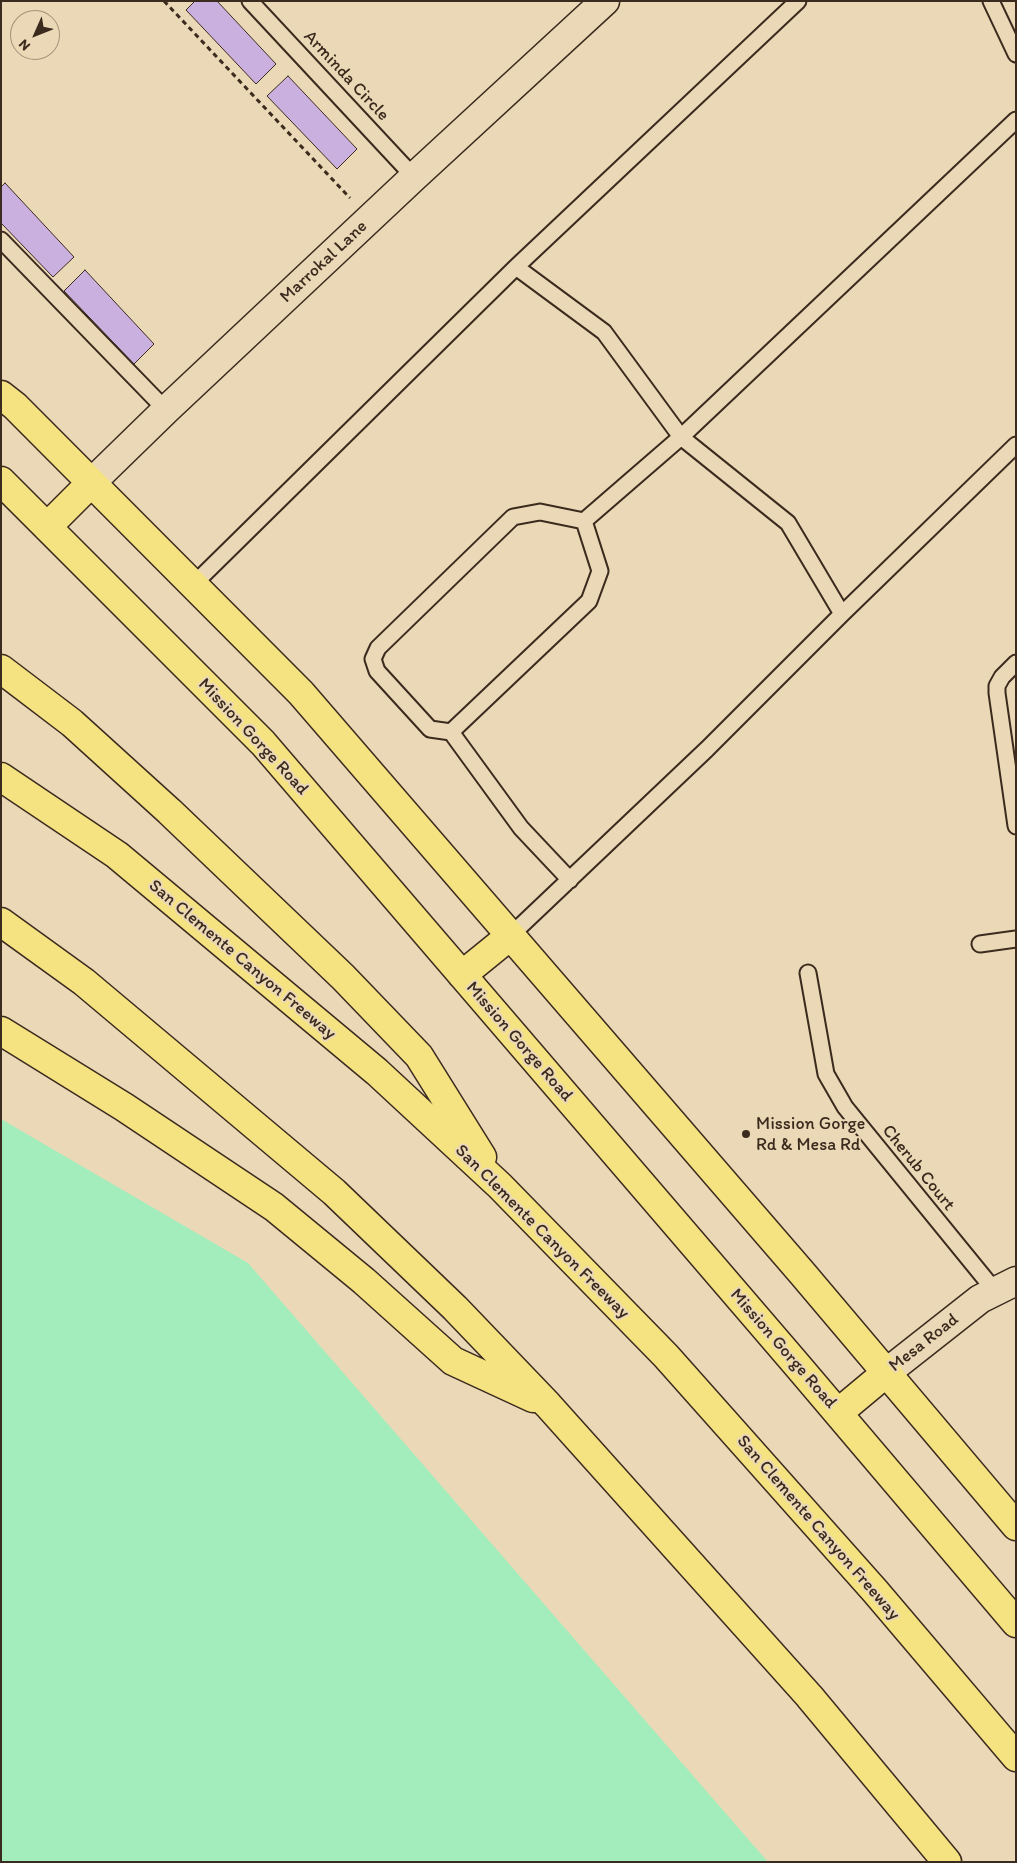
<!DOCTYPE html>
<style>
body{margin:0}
#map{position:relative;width:1017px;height:1863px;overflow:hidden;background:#ebd8b6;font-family:Itim,sans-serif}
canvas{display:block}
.frame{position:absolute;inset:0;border:2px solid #3b2a1e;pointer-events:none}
.north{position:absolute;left:10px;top:10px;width:50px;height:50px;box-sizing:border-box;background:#ebd8b6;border:1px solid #a59279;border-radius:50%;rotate:226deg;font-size:14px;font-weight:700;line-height:20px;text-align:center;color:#3b2a1e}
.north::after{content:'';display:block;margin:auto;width:18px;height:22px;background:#3b2a1e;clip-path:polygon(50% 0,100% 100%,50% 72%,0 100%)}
</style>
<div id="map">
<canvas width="1017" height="1863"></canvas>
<div class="frame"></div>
<div class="north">N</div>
</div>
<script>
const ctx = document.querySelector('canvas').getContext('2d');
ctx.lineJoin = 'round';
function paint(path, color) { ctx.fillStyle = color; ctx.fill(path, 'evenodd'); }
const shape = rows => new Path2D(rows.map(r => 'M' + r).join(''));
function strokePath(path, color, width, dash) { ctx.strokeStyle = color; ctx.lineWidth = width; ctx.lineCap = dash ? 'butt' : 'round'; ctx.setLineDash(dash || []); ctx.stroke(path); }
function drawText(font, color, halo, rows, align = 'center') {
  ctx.font = font + ' Itim,sans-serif'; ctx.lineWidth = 4; ctx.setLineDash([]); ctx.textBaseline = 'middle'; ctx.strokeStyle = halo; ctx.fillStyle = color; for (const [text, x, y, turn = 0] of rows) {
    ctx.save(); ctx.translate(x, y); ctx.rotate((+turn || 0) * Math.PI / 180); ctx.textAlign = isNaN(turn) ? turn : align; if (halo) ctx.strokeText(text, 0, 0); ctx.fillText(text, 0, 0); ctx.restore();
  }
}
paint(shape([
 [1,1119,248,1263,768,1862,1,1862]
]), '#a3edbc');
const building = shape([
 [195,1,217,1,276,64,256,84,186,10,195,1],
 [288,76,357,149,337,169,267,96,288,76],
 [5,183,74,257,53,277,1,223,1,187,5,183],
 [85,270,154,344,134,364,64,291,85,270]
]);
paint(building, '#cab0de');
strokePath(building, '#3b2a1e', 1);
const lane = shape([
 [250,1,414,177],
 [991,1,1016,54],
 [1,240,166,410],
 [516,267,604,332,681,437,788,523,842,614],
 [193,585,516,267,798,1],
 [1016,663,1002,677,997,686,997,693,1016,826],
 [451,732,430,729,377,671,373,659,378,648,513,517,540,512,584,521],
 [570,880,521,828,451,732,589,601,600,571,584,521,681,437,1016,120],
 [510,936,707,749,842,614,1016,445],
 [980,944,1016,939],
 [808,973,826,1074,845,1107,995,1291]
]);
const street = shape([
 [91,483,166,410,414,177,605,1]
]);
const secondary = shape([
 [886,1373,980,1299,1016,1281]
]);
const primary = shape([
 [1,395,15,406,301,693,802,1273,1016,1526],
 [1,481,263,743,797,1365,1016,1623],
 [47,527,91,483],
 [462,975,510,936],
 [838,1413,886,1373]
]);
const highway = shape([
 [1,669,72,723,169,811,343,977,419,1056,482,1157],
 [1,777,117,855,377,1072,500,1186,666,1356,875,1591,1016,1757],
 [1,922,84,982,334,1192,455,1308,548,1405,809,1696,947,1862],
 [1,1031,124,1107,274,1207,364,1281,453,1361,533,1398]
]);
strokePath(lane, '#3b2a1e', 19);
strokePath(street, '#3b2a1e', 31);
strokePath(secondary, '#3b2a1e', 31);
strokePath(primary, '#3b2a1e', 31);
strokePath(highway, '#3b2a1e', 31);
strokePath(shape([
 [164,1,350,198]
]), '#3b2a1e', 3, [5, 4]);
strokePath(lane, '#ebd8b6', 15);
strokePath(street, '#ebd8b6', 28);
strokePath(secondary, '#ebd8b6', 28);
strokePath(primary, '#f5e382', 28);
strokePath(highway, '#f5e382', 28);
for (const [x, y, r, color] of [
 [746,1134,5,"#3b2a1e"]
]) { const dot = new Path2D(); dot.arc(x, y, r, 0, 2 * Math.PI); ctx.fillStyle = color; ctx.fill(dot); strokePath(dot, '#ebd8b6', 2); }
drawText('18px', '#3b2a1e', '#ebd8b6', [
 ["Arminda Circle",346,76,47],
 ["Marrokal Lane",324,262,-43],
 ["Mission Gorge Road",253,737,47],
 ["San Clemente Canyon Freeway",242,960,40],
 ["Mission Gorge Road",519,1042,49],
 ["Cherub Court",918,1168,51],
 ["San Clemente Canyon Freeway",542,1232,45],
 ["Mesa Road",924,1343,-38],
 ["Mission Gorge Road",783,1349,49],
 ["San Clemente Canyon Freeway",818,1528,49]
]);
drawText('18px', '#3b2a1e', '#ebd8b6', [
 ["Mission Gorge",756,1124],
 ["Rd & Mesa Rd",756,1145]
], 'left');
</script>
